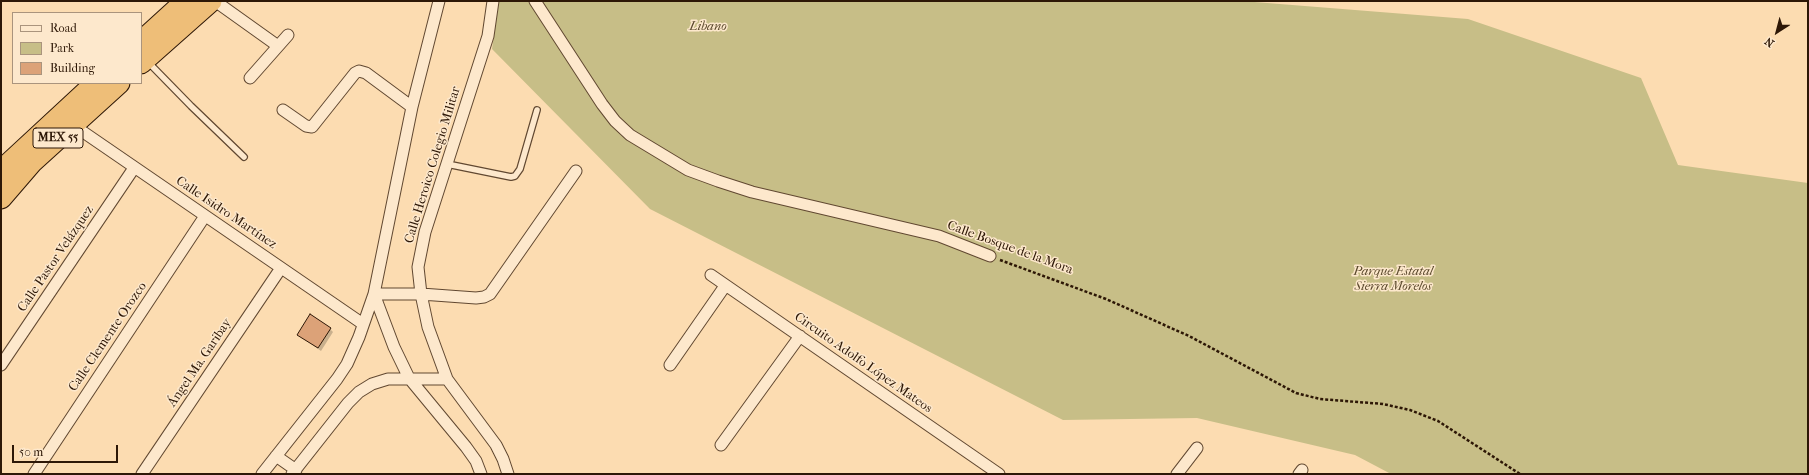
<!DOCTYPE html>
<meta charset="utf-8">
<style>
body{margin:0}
#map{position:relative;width:1809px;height:475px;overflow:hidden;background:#fcdcb1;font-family:"IM FELL French Canon",serif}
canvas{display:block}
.frame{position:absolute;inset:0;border:2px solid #2d1706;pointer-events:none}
.legend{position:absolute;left:12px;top:12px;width:130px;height:72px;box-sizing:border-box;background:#fde8cc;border:1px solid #aa947d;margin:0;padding:5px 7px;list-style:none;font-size:12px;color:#2d1706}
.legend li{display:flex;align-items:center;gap:8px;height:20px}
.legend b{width:20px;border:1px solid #aa947d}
.north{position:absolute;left:1757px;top:12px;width:40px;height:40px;-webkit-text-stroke:3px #fde8cc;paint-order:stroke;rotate:216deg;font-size:11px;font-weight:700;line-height:16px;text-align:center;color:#2d1706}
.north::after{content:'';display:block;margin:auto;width:14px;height:18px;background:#2d1706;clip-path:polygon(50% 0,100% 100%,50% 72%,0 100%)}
.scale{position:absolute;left:12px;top:445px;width:106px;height:18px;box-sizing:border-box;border:2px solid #2d1706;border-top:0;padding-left:5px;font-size:12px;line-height:14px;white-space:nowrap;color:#2d1706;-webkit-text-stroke:3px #fde8cc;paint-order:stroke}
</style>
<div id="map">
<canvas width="1809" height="475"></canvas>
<div class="frame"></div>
<ul class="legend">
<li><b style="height:5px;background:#fde8cc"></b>Road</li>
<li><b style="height:11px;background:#c7be87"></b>Park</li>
<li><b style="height:11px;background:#dca278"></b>Building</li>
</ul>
<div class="north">N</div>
<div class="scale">50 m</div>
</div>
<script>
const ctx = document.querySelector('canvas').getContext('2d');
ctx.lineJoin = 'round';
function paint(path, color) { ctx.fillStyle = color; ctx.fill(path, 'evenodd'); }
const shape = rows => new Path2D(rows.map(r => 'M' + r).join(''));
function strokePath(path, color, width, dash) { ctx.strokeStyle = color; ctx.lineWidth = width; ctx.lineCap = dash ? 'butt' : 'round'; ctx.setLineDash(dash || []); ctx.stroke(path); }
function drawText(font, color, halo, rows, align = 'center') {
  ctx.font = font + ' "IM FELL French Canon",serif'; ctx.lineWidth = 3; ctx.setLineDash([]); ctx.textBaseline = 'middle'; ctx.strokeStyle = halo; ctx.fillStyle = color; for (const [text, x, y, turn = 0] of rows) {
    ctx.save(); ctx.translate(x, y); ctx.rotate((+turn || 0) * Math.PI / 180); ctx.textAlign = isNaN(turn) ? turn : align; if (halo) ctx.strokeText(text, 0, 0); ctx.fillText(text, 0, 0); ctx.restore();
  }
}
paint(shape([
 [499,1,1242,1,1468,19,1641,78,1678,165,1808,183,1808,474,1391,474,1355,455,1197,418,1063,420,650,209,492,49]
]), '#c7be87');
paint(shape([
 [330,329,333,332,321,351,298,335]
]), '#0003');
const building = shape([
 [310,314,331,328,318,348,297,335,310,314]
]);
paint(building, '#dca278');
strokePath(building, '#2d1706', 1);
const lane = shape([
 [148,62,191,106,244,157],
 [447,164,511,177,515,176,520,169,537,110]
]);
const street = shape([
 [215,1,278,46],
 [493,1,488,36,425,232,418,267,421,294,428,327,447,379,496,445,503,459,508,474],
 [535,1,602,104,615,121,630,135,688,170,718,181,752,192,939,236,990,256],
 [250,78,288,35],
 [283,110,306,126,312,127,355,73,359,71,366,73,412,107],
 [73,125,363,324],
 [711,275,999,474],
 [374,294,421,294,476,298,484,297,490,294,576,171],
 [374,294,394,347,409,378,466,447,476,461,481,474],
 [1,365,134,168],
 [670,365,725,286],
 [721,445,800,336],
 [276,456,296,470],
 [34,474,205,216],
 [142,474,281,268],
 [262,474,337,379,347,364,359,337,374,294,412,107,439,1],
 [292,474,348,403,359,392,372,384,388,379,447,379],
 [1177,474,1197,448],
 [1299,474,1302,470]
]);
const highway = shape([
 [141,42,186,1],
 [141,63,211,1],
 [1,171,96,83],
 [1,198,32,162,119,83]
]);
strokePath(lane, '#614831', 8);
strokePath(street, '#614831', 13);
strokePath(highway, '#2d1706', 23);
strokePath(shape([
 [1000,260,1106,299,1189,336,1296,393,1320,399,1383,404,1410,410,1438,421,1520,474]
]), '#2d1706', 2.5, [3, 2]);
strokePath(lane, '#fde8cc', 5.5);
strokePath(street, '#fde8cc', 11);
strokePath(highway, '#eebe78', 21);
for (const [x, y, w] of [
 [58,138,50]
]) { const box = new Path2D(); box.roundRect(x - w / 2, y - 10, w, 20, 3); ctx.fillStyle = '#fde8cc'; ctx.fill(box); strokePath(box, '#2d1706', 1); }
drawText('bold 12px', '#2d1706', null, [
 ["MEX 55",58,138]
]);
drawText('italic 13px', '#5b492d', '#fde8cc', [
 ["Libano",708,27],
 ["Parque Estatal",1393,272],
 ["Sierra Morelos",1393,287]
]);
drawText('13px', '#2d1706', '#fde8cc', [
 ["Calle Heroico Colegio Militar",433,165,-73],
 ["Calle Isidro Martínez",226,213,34],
 ["Calle Bosque de la Mora",1010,248,20],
 ["Calle Pastor Velázquez",56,259,-56],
 ["Calle Clemente Orozco",108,337,-56],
 ["Ángel Ma. Garibay",200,363,-56],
 ["Circuito Adolfo López Mateos",863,363,35]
]);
</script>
